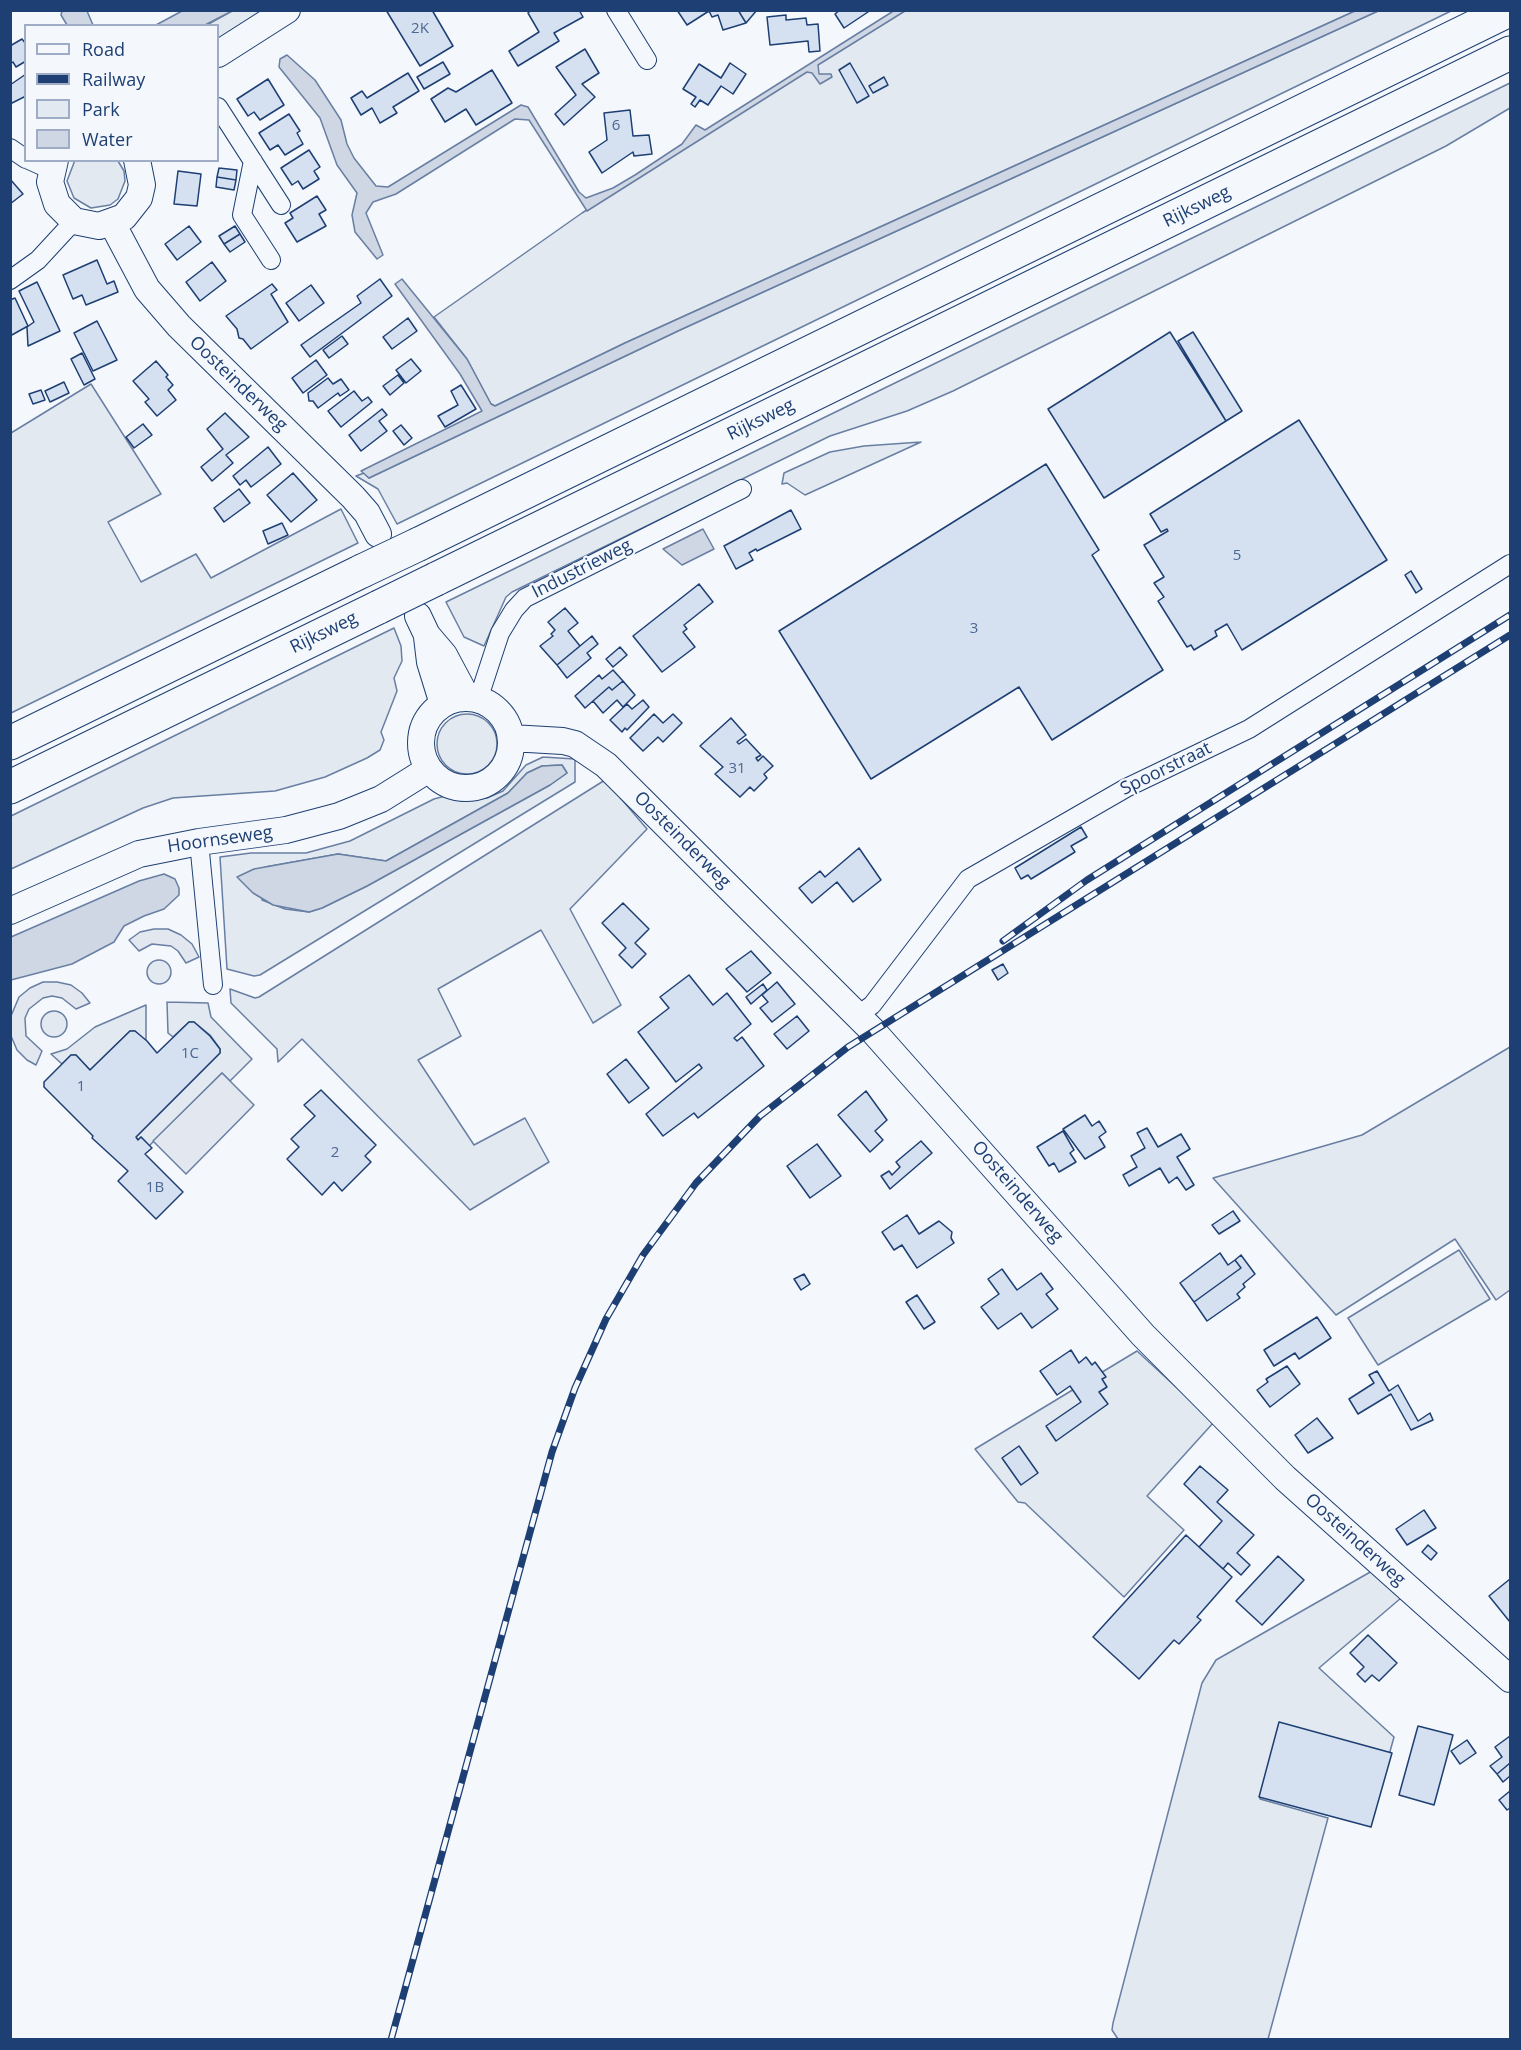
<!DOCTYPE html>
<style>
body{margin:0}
#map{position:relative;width:1521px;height:2050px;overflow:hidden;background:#f4f7fb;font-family:"Open Sans",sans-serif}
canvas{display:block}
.frame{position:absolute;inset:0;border:12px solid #1d3f73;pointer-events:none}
.legend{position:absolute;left:24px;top:24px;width:195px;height:138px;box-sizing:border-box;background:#f4f7fb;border:2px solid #9eadc5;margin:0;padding:8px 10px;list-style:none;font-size:18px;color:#1d3f73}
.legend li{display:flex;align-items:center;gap:12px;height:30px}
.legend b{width:30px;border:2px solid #9eadc5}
</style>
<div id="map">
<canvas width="1521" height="2050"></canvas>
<div class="frame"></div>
<ul class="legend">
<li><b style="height:8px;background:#f4f7fb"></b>Road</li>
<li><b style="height:8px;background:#1d3f73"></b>Railway</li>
<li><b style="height:16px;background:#e3e9f0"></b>Park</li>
<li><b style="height:16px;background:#cfd7e4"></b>Water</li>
</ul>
</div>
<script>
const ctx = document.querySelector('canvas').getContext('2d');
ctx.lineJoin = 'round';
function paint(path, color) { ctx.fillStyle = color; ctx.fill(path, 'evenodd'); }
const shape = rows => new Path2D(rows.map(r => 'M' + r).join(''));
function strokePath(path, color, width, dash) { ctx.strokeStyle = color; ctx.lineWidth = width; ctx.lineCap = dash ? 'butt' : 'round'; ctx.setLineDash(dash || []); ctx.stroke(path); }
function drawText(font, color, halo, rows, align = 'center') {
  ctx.font = font + ' "Open Sans",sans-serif'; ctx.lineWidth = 4.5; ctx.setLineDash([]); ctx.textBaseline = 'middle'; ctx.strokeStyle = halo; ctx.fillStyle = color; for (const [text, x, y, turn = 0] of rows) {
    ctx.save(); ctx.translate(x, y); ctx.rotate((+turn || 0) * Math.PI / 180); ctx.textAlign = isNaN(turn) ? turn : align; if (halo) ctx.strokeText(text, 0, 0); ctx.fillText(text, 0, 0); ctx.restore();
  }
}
const green = shape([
 [232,11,263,11,218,40,218,26,205,26,232,11],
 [900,11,1355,11,625,343,495,406,491,404,467,359,434,317,582,213,900,11],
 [1378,11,1451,11,397,524,378,489,356,476,364,473,369,478,680,330,1378,11],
 [1510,83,1510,108,1446,146,953,391,907,411,830,436,512,592,506,597,484,646,464,637,446,602,1510,83],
 [75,160,118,161,124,171,125,181,118,199,110,205,91,208,74,198,67,181,75,160],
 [91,384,161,494,108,522,141,582,196,554,211,578,341,509,358,543,11,713,11,433,91,384],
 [921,442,805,495,787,483,782,484,784,473,830,452,864,446,921,442],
 [394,628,401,646,402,661,394,678,397,691,381,732,384,740,380,750,367,758,325,777,275,791,173,798,143,808,11,869,11,816,394,628],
 '437 744a30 30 0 1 1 60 0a30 30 0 1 1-60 0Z',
 [543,757,575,759,575,782,260,975,254,976,227,969,220,857,251,853,306,853,350,841,434,799,445,796,462,801,487,798,503,791,526,765,543,757],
 [562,765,567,773,550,785,367,886,322,908,309,912,285,909,262,900,265,867,338,854,386,861,508,793,527,773,542,766,562,765],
 [605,780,647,829,570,909,621,1005,593,1023,541,930,438,989,461,1036,418,1060,474,1145,525,1118,549,1162,470,1210,302,1039,278,1062,277,1049,231,1003,230,989,255,998,259,997,605,780],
 '147 972a12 12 0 1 1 24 0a12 12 0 1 1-24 0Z',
 [167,1002,208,1003,211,1017,252,1059,230,1081,222,1073,149,1146,141,1137,138,1140,136,1137,220,1053,220,1049,210,1035,194,1022,189,1022,173,1037,168,1033,167,1002],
 [146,1005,146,1042,135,1031,130,1031,90,1070,76,1055,71,1055,62,1064,51,1054,67,1049,95,1027,146,1005],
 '41 1024a13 13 0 1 1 26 0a13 13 0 1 1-26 0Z',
 [1510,1047,1510,1290,1496,1300,1455,1239,1336,1315,1213,1178,1362,1135,1510,1047],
 [1459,1250,1490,1299,1378,1365,1348,1318,1459,1250],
 [1137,1351,1214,1422,1147,1496,1184,1530,1124,1597,1025,1503,1018,1502,975,1449,1137,1351],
 [1372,1571,1401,1598,1319,1668,1394,1737,1389,1755,1280,1724,1260,1799,1328,1818,1268,2039,1118,2039,1112,2030,1113,2023,1202,1683,1216,1660,1372,1571]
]);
paint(green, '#e3e9f0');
strokePath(green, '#687fa3', 1.5);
const parking = shape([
 [154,929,168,929,181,935,192,944,199,957,186,963,178,951,171,946,152,944,139,951,129,940,140,932,154,929],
 [43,982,57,982,71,985,82,993,90,1003,76,1009,62,998,52,996,43,998,29,1009,25,1018,26,1036,42,1051,36,1065,27,1060,17,1050,11,1036,11,1016,19,997,30,988,43,982],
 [222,1073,254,1105,186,1174,153,1141,222,1073]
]);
paint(parking, '#e3e8f0');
strokePath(parking, '#687fa3', 1.5);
const water = shape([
 [895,10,905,11,818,65,819,74,831,74,832,77,820,84,812,73,807,72,587,211,529,120,515,119,396,194,373,202,366,213,383,255,377,259,355,232,352,215,357,193,337,165,320,118,279,67,280,59,287,55,315,80,341,120,347,144,354,158,376,186,388,187,521,105,528,107,579,192,586,198,613,188,635,175,682,144,696,125,705,130,895,10],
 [62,11,87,11,93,25,67,25,61,15,62,11],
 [182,11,182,10,232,11,205,25,156,25,182,11],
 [1355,11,1378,11,680,330,369,478,361,471,482,411,460,374,395,284,402,279,467,359,491,404,495,406,625,343,1355,11],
 [703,529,714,549,682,565,663,549,703,529],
 [562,765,567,773,550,785,367,886,322,908,309,912,273,905,253,893,237,877,254,869,338,854,386,861,508,793,527,773,542,766,562,765],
 [164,874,175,879,179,888,179,895,164,909,144,916,124,926,114,942,72,964,11,980,11,937,139,881,164,874]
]);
paint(water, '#cfd7e4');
strokePath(water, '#687fa3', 1.5);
const building = shape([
 [386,10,432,10,453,46,420,66,386,10],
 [531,10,579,10,583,17,554,33,559,41,518,66,509,51,539,32,528,13,531,10],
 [677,10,738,10,746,23,723,30,718,15,712,17,709,11,687,25,677,10],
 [738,10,757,10,746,23,738,10],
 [840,10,871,10,844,28,835,14,840,10],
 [786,15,786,20,806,18,807,25,818,24,820,51,809,52,808,41,770,45,767,17,786,15],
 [22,39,26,44,26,61,16,67,13,62,10,64,10,46,22,39],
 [585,49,599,73,582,84,595,97,564,125,555,114,576,95,556,67,585,49],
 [443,62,450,74,424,89,417,77,443,62],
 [730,63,746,74,733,94,721,86,708,105,700,100,695,107,691,104,696,97,683,89,699,64,721,78,730,63],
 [850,63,869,96,857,103,839,70,850,63],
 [492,70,512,103,476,125,466,109,445,122,431,99,448,88,456,92,492,70],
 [408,73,419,91,393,107,397,113,380,123,372,108,361,115,351,98,362,91,367,98,408,73],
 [26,74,26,96,10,104,10,85,26,74],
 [884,77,888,85,873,93,869,86,884,77],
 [268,79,284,105,260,120,254,112,248,116,237,99,268,79],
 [630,110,633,136,649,135,652,154,634,156,633,152,602,173,589,152,607,140,604,113,630,110],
 [289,114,300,131,297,133,303,144,285,155,278,145,270,150,259,133,289,114],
 [309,150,320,167,314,171,319,179,303,189,298,181,292,185,281,168,309,150],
 [219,168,237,170,236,180,217,177,219,168],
 [178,171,201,174,197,206,174,204,178,171],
 [217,177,236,180,234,190,216,187,217,177],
 [10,179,23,194,10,204,10,179],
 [317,196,326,210,319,214,326,226,297,242,285,223,293,218,290,213,317,196],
 [189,226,201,242,177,260,165,244,189,226],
 [235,226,240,234,224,244,219,236,235,226],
 [240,234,245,242,230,252,224,244,240,234],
 [97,260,107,284,114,281,118,292,86,305,82,295,73,299,63,275,97,260],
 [212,262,226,281,200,301,186,282,212,262],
 [380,279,392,296,310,357,301,345,361,303,357,296,380,279],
 [37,282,60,331,28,346,27,327,34,322,19,291,37,282],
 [272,284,277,290,271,294,288,322,251,349,243,339,239,338,237,329,226,316,272,284],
 [311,285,324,303,299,321,286,303,311,285],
 [15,298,28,326,10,336,10,300,15,298],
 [408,318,417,331,392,349,383,337,408,318],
 [97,321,117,360,93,371,74,333,97,321],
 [1170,332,1226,421,1104,498,1048,409,1170,332],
 [1193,332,1242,411,1226,421,1178,341,1193,332],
 [342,336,348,344,329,358,323,350,342,336],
 [82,353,95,379,84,385,71,359,82,353],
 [411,359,421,371,406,383,396,370,411,359],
 [316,360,327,375,303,393,292,378,316,360],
 [156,361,168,375,166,377,173,385,168,390,176,400,157,416,145,402,149,399,133,381,156,361],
 [398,375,404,383,390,395,383,386,398,375],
 [328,378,333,384,341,379,349,390,340,396,338,393,318,408,313,401,309,401,308,393,328,378],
 [64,382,69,393,50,402,45,391,64,382],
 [461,385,476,409,445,427,438,416,458,405,451,391,461,385],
 [41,390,45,400,33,404,29,394,41,390],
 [354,391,362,401,368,397,372,402,341,427,328,411,354,391],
 [382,409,387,415,379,421,387,431,361,451,349,435,382,409],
 [225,413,249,437,226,455,233,463,212,481,201,467,223,449,207,429,225,413],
 [1299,420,1387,560,1242,650,1227,624,1215,631,1217,636,1194,650,1191,645,1187,647,1158,601,1164,597,1154,583,1164,577,1144,545,1168,531,1167,529,1161,532,1150,514,1299,420],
 [143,424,152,435,134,448,126,437,143,424],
 [401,425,412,438,404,445,393,431,401,425],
 [268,447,281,464,251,487,246,480,240,485,233,476,268,447],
 [1046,464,1099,550,1092,555,1163,670,1052,740,1019,687,871,779,779,631,1046,464],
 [293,473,317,500,291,522,267,495,293,473],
 [239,489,250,503,224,522,214,508,239,489],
 [791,510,801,529,757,551,756,549,749,553,753,560,736,569,724,546,791,510],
 [282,523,288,535,268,544,263,531,282,523],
 [1411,571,1422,589,1416,593,1405,575,1411,571],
 [699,584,713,602,684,625,687,629,683,632,695,647,662,672,633,636,699,584],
 [565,608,578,623,568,631,580,646,557,665,540,646,553,636,551,634,555,630,548,622,565,608],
 [592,636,598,644,587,653,591,658,567,678,557,665,592,636],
 [620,647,627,655,613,667,606,659,620,647],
 [613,670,623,681,612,690,609,687,585,708,575,696,599,675,602,679,613,670],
 [623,681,635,695,623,707,617,700,603,713,593,701,609,687,612,690,623,681],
 [643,700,649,707,627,730,625,728,622,732,610,720,627,704,632,709,643,700],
 [654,714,663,723,673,714,682,723,663,742,658,737,643,751,630,738,654,714],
 [731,718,746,735,737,742,739,744,746,739,761,755,756,758,758,761,763,756,773,766,764,774,767,778,754,791,750,787,740,797,715,774,723,767,700,746,731,718],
 [1081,827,1087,837,1071,846,1075,852,1031,879,1028,875,1021,879,1015,868,1081,827],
 [859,848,881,880,853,902,837,882,812,903,799,888,820,871,825,877,859,848],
 [623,903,649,929,635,943,646,954,632,968,619,955,626,948,602,923,623,903],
 [751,951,771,973,747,992,726,969,751,951],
 [1003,964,1008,973,998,980,992,970,1003,964],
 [689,975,713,1005,727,993,751,1024,734,1038,737,1041,742,1037,764,1066,698,1118,694,1113,663,1136,646,1114,702,1068,699,1064,676,1082,638,1032,669,1008,660,997,689,975],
 [777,982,795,1004,772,1022,760,1008,768,1002,762,995,777,982],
 [763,984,767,990,751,1004,746,997,763,984],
 [797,1016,809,1031,787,1049,774,1034,797,1016],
 [189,1022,194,1022,210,1036,220,1049,220,1053,136,1137,138,1140,141,1137,152,1148,145,1154,183,1192,156,1219,118,1181,128,1171,92,1138,93,1136,44,1087,44,1082,71,1055,76,1055,90,1070,130,1031,135,1031,147,1041,157,1053,189,1022],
 [626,1059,649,1088,629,1103,607,1074,626,1059],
 [321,1090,376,1145,365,1156,371,1162,342,1191,334,1182,322,1195,287,1159,299,1147,291,1139,315,1116,304,1105,321,1090],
 [866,1091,887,1120,875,1131,883,1140,870,1152,838,1115,866,1091],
 [1085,1115,1092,1126,1099,1121,1106,1132,1099,1137,1105,1147,1085,1159,1063,1129,1085,1115],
 [1147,1128,1158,1147,1181,1134,1190,1149,1177,1157,1194,1185,1186,1190,1177,1177,1169,1183,1160,1168,1129,1186,1123,1175,1137,1167,1131,1156,1145,1148,1137,1133,1147,1128],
 [1063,1131,1074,1150,1070,1153,1076,1162,1059,1172,1054,1163,1049,1166,1037,1147,1063,1131],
 [921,1141,932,1153,890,1189,881,1176,889,1171,892,1175,900,1167,896,1162,921,1141],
 [817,1144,841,1176,810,1198,787,1166,817,1144],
 [1233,1211,1240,1221,1219,1234,1212,1225,1233,1211],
 [907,1215,919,1234,939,1221,952,1232,951,1238,954,1243,917,1268,902,1245,894,1250,882,1232,907,1215],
 [1220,1253,1228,1265,1235,1260,1241,1268,1194,1302,1180,1283,1220,1253],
 [1241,1255,1255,1274,1243,1284,1245,1287,1237,1294,1240,1298,1207,1321,1194,1302,1241,1268,1235,1260,1241,1255],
 [1002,1269,1017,1290,1041,1273,1053,1289,1046,1294,1058,1309,1032,1328,1021,1313,998,1329,981,1307,999,1294,988,1279,1002,1269],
 [804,1274,810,1284,801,1290,794,1279,804,1274],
 [917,1295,935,1322,924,1329,906,1302,917,1295],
 [1317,1317,1331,1338,1299,1359,1295,1353,1274,1366,1264,1350,1317,1317],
 [1071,1350,1079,1363,1086,1357,1092,1365,1095,1362,1106,1377,1102,1379,1107,1387,1099,1392,1108,1404,1056,1441,1046,1426,1081,1402,1070,1386,1057,1395,1040,1371,1071,1350],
 [1287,1366,1300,1384,1270,1407,1257,1390,1268,1382,1266,1379,1287,1366],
 [1377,1371,1389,1391,1398,1385,1418,1421,1430,1413,1433,1420,1411,1430,1391,1394,1358,1414,1349,1399,1374,1383,1369,1375,1377,1371],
 [1317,1418,1333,1438,1308,1453,1295,1435,1317,1418],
 [1019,1446,1038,1473,1021,1485,1002,1458,1019,1446],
 [1200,1466,1228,1490,1217,1502,1254,1535,1237,1553,1250,1565,1241,1575,1228,1563,1223,1569,1199,1547,1222,1521,1184,1484,1200,1466],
 [1424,1510,1436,1528,1407,1545,1396,1529,1424,1510],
 [1186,1535,1232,1577,1197,1617,1201,1620,1179,1644,1174,1640,1139,1679,1093,1637,1186,1535],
 [1428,1545,1437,1553,1431,1560,1422,1552,1428,1545],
 [1278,1556,1304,1580,1262,1625,1236,1601,1278,1556],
 [1510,1579,1510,1622,1489,1596,1510,1579],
 [1368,1635,1397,1663,1379,1681,1372,1675,1365,1682,1357,1674,1364,1667,1350,1653,1368,1635],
 [1279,1722,1392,1753,1371,1827,1259,1797,1279,1722],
 [1418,1726,1453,1735,1434,1805,1399,1795,1418,1726],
 [1510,1736,1510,1763,1497,1774,1490,1766,1502,1757,1495,1747,1510,1736],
 [1467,1740,1476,1753,1460,1764,1451,1751,1467,1740],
 [1510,1763,1510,1776,1503,1782,1497,1774,1510,1763],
 [1510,1791,1510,1808,1507,1810,1499,1800,1510,1791]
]);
paint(building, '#d5e0f0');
strokePath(building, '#1d3f73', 1.5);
const street = shape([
 [616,10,647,60],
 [218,107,281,205],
 [10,148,26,159],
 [29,160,51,170],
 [253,161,242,215,271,260],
 [10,280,38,260,74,221],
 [478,700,500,633,514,610,525,598,742,489],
 [199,842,213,985],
 [858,1015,872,1005,968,879,1126,788,1249,729,1510,564]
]);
const secondary = shape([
 [218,54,287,10],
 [55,160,50,182,57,204,74,221,99,226,124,217,139,198,142,185,137,160],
 [112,223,147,289,179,326,353,497,367,513,378,534],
 [418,616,427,635,444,655,467,698],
 [427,637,430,662,443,704],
 '421 743a45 45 0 1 1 90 0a45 45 0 1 1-90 0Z',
 [511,738,563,741,575,744,606,765,873,1031,1143,1335,1285,1478,1510,1679],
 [10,911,139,854,199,842,286,830,339,816,381,799,429,769]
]);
const highway = shape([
 [419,544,1509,10],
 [436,579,1510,53],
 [10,743,362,571],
 [10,787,379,607]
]);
strokePath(street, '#1d3f73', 20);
strokePath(secondary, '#1d3f73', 28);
strokePath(highway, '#1d3f73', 35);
strokePath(street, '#f4f7fb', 18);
strokePath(secondary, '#f4f7fb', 26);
strokePath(highway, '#f4f7fb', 33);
const rail = shape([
 [1003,941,1087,880,1510,615],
 [391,2040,552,1452,575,1388,606,1319,643,1255,696,1183,760,1116,848,1047,1510,635]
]);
strokePath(rail, '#1d3f73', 7);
strokePath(rail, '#f4f7fb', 4.5, [14]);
const highwayBridge = shape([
 [362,571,419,544],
 [379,607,436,579]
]);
strokePath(highwayBridge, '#1d3f73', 35, []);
strokePath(highwayBridge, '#f4f7fb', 33);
drawText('15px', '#4b6792', null, [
 ["2K",420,29],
 ["6",616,126],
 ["5",1237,556],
 ["3",974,629],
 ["31",737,769],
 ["1C",190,1054],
 ["1",81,1087],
 ["2",335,1153],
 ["1B",155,1188]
]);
drawText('18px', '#1d3f73', '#f4f7fb', [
 ["Rijksweg",1197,207,-26],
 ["Oosteinderweg",238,384,44],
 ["Rijksweg",761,420,-26],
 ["Industrieweg",582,569,-27],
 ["Rijksweg",324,633,-26],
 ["Spoorstraat",1166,769,-26],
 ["Hoornseweg",220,840,-8],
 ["Oosteinderweg",682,840,45],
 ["Oosteinderweg",1017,1192,49],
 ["Oosteinderweg",1355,1540,42]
]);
</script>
